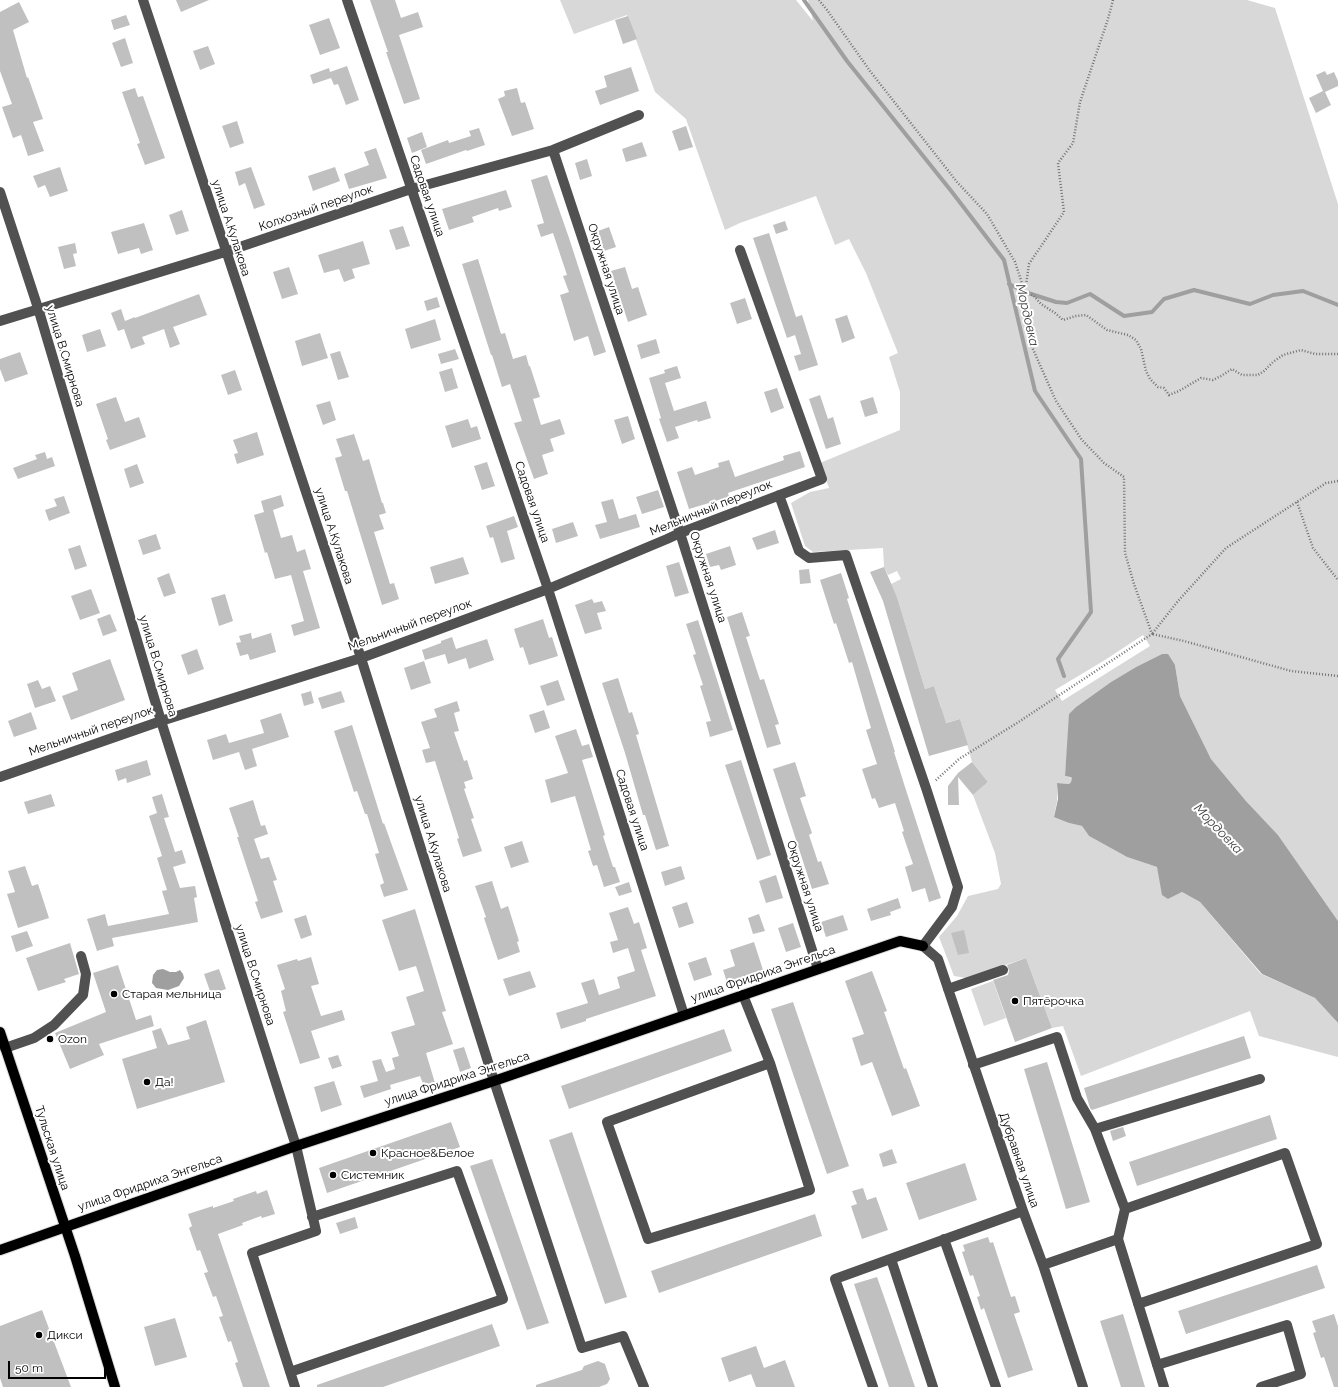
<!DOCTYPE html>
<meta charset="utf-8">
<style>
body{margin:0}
#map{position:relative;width:1338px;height:1387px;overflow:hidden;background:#fff;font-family:Raleway,sans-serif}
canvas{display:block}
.scale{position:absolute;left:8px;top:1361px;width:98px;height:18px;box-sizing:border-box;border:2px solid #000;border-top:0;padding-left:5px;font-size:12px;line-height:14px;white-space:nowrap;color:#000;-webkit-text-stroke:3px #fff;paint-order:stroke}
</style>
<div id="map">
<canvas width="1338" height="1387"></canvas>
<div class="scale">50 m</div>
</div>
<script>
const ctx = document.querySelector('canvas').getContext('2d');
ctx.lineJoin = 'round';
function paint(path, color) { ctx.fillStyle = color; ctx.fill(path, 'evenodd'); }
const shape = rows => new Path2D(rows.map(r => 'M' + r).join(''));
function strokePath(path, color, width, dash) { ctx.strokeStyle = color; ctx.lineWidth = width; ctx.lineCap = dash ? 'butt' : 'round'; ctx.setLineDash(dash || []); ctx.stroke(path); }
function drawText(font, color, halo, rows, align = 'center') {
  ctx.font = font + ' Raleway,sans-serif'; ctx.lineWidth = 4; ctx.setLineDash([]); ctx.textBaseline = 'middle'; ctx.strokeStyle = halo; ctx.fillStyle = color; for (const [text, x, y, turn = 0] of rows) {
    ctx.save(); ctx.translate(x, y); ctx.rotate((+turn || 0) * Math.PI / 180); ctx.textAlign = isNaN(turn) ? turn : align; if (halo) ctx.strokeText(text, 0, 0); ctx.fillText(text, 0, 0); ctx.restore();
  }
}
paint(shape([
 [560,0,796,0,813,21,808,0,1247,0,1275,8,1338,204,1338,921,1278,835,1246,801,1211,759,1180,696,1175,665,1162,654,1136,667,1111,682,1076,707,1070,714,1065,776,1072,778,1071,782,1069,784,1057,783,1057,801,1054,816,1069,823,1082,826,1089,836,1127,857,1157,867,1168,899,1182,892,1200,902,1261,974,1315,998,1338,1023,1338,1057,1259,1036,1250,1011,1081,1076,1063,1026,1052,1028,1026,958,966,978,954,976,939,937,957,916,968,896,998,889,1001,884,995,853,973,795,988,782,972,762,960,719,941,724,941,707,934,686,925,689,897,597,891,584,901,579,897,571,888,575,884,567,883,548,813,552,805,546,791,503,810,492,829,488,820,463,900,430,900,392,889,357,898,353,866,273,849,239,835,245,816,196,740,223,725,230,686,119,655,92,627,15,574,34],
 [1143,635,1150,646,1062,701,1055,690,1105,660],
 [993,981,1006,1018,984,1026,971,989]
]), '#d8d8d8');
paint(shape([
 [1162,654,1168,654,1175,665,1180,696,1211,759,1246,801,1278,835,1338,921,1338,1023,1315,998,1262,974,1200,902,1182,892,1168,899,1162,895,1157,867,1127,857,1089,836,1082,826,1069,823,1054,817,1058,799,1057,783,1069,784,1071,782,1072,778,1070,777,1065,776,1069,714,1076,707,1111,682,1136,667],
 [163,969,170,972,176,972,180,970,183,974,184,978,179,986,168,990,156,988,152,983,153,975,157,970]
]), '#9f9f9f');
strokePath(shape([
 [804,0,847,61,952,192,1004,260,1035,391,1081,459,1091,612,1058,659,1064,676],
 [1009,284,1025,292,1056,302,1067,303,1090,294,1124,316,1152,312,1164,299,1194,290,1250,304,1273,295,1303,291,1338,305]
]), '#9f9f9f', 4);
paint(shape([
 [176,0,209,0,181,12],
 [370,0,395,0,401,18,418,12,423,27,399,35,420,99,404,104,386,52,388,52],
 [19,2,29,22,13,30,27,78,28,77,43,119,33,122,44,151,28,156,21,135,13,138,2,107,12,104,0,71,0,12],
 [126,15,130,25,114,30,111,20],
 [628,16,637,39,623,44,615,20],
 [329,18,340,48,320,55,309,25],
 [125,38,133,63,121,67,112,43],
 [208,46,215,64,200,70,193,51],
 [347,66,359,100,346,105,338,84,334,85,331,78,313,84,310,75,329,68,330,72],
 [631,67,639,91,600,105,595,91,607,87,604,76],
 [1325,71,1327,75,1334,72,1338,81,1338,86,1325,92,1331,105,1316,113,1309,98,1323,91,1316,75],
 [135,88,138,97,143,96,165,158,145,165,137,144,140,143,122,92],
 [517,88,521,103,525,102,534,129,512,136,498,99,505,96,504,91],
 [237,121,244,143,230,148,222,126],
 [686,126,693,147,679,151,672,131],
 [479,128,485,145,467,151,466,150,426,164,421,150,448,140,449,143,471,136,469,131],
 [422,132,427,147,412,153,407,138],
 [642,142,647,156,626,162,622,149],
 [376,148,387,178,349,189,344,174,369,165,364,152],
 [587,159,592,176,580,180,575,163],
 [60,167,68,191,50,197,45,185,38,188,33,176],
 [251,167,265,205,254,209,245,183,239,186,235,172],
 [335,167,340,181,313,191,308,176],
 [547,175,569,238,606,352,594,356,588,336,574,341,560,295,569,292,563,276,567,275,553,233,541,237,537,225,544,223,531,180],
 [506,190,512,207,499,211,498,208,472,217,474,222,449,230,442,209],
 [182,210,189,231,176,235,169,215],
 [785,221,788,230,776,234,773,225],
 [144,223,153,250,141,254,139,248,118,254,111,232],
 [403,226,410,246,396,250,389,230],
 [609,227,616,247,604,251,598,231],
 [769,233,796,317,802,315,818,365,799,371,794,356,801,354,795,335,787,338,753,238],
 [363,241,370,264,352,269,355,278,344,282,339,269,324,273,318,255],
 [75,243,77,253,73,254,76,266,64,269,58,247],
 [478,259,501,334,505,333,513,359,526,355,529,366,530,366,540,397,533,399,541,425,560,419,565,434,550,439,554,451,542,455,548,474,534,479,514,423,522,421,510,384,502,387,492,355,491,355,462,264],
 [289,267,298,294,282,299,273,272],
 [625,267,632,289,638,287,647,315,628,322,611,271],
 [199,294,207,315,173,327,180,344,170,348,164,329,142,337,145,344,131,349,124,329,118,331,111,313,121,309,125,321,135,317,135,318],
 [437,297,440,307,427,311,424,301],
 [745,298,752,319,737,324,730,303],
 [847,315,855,338,842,343,835,319],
 [435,319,441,340,411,349,405,329],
 [100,329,106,346,87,352,82,335],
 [320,333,328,358,302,366,295,341],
 [656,339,660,353,641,359,637,345],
 [455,349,459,359,441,364,438,354],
 [340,351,349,377,338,380,330,354],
 [20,352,28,374,5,382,0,369,0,359],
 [677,366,681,378,665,383,674,411,706,401,711,418,698,422,697,420,675,427,679,438,667,442,659,419,661,418,649,378,665,373,664,370],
 [452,368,458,388,445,392,439,372],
 [235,370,242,390,228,395,221,375],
 [777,388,784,408,771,413,764,392],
 [820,395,828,419,833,417,841,444,826,449,809,399],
 [116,397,125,422,139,417,146,437,110,450,106,440,108,439,96,404],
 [873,397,878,413,865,417,860,401],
 [330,401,336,420,323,425,316,405],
 [628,416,635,439,622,444,614,420],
 [468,419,471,428,477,426,481,439,452,448,445,426],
 [257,432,264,455,237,464,234,454,238,453,233,440],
 [354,434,363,461,369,459,382,503,383,503,386,513,379,515,384,529,374,532,390,584,394,583,399,599,382,605,347,491,345,491,335,458,342,456,336,439],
 [800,451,805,467,728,493,729,497,689,509,677,472,692,467,695,475,719,467,718,463,729,460,735,477,784,460,783,456],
 [45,452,47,459,52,457,55,466,18,479,13,468,37,459,35,455],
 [487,462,495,486,482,490,474,466],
 [137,464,144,483,130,488,124,469],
 [658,490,664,507,642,514,636,497],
 [281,495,284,506,273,510,281,538,292,535,297,552,305,549,311,569,303,571,320,628,294,636,291,625,304,621,291,575,275,579,267,552,265,553,254,515,264,512,261,501],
 [64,496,70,513,49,521,45,510,57,506,54,499],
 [613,499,619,519,636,514,640,527,600,539,595,525,607,522,601,502],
 [514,516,518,527,507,531,515,559,501,563,493,537,490,538,486,526],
 [573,522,578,536,556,543,552,529],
 [775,530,779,543,757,550,752,538],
 [156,534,161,549,143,555,138,540],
 [80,545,87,566,75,570,68,549],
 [730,546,736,565,721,570,719,565,710,567,706,554],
 [463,557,469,574,435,584,430,567],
 [679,562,689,593,675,597,666,566],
 [884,567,897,597,925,689,934,686,946,723,960,719,968,745,929,756,883,601,870,572],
 [809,569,811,583,800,584,799,570],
 [169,573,176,593,164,597,157,578],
 [841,573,849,598,847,599,895,752,894,752,905,787,941,898,929,902,925,888,912,892,905,867,913,864,902,832,904,831,895,803,879,808,875,798,872,799,862,769,877,764,866,730,871,728,852,662,849,663,836,623,834,624,820,580],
 [91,589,100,613,80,620,71,596],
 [225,594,233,621,219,626,211,598],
 [592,599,594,603,602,601,606,611,597,613,602,629,585,634,575,605],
 [742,612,750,636,746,637,760,680,764,679,779,724,775,725,781,744,767,748,727,617],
 [110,614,117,631,103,636,97,619],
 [543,619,549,638,552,637,558,656,529,665,523,647,520,648,514,629],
 [698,620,733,730,710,737,706,722,711,721,700,686,703,685,693,655,696,654,686,624],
 [251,633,252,639,271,633,276,652,250,660,248,654,240,656,236,643,241,642,239,636],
 [452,637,456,649,487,639,494,660,469,669,466,658,448,664,445,654,425,660,422,650,441,643,441,641],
 [197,649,204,669,188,675,181,655],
 [110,659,125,700,71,720,62,696,78,690,72,673],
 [424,661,431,683,411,690,404,668],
 [618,678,629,713,632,712,639,734,636,735,669,846,656,850,645,815,643,815,625,753,602,683],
 [38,680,42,689,50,686,56,701,35,708,27,684],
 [558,680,565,700,547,706,540,686],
 [311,691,314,703,304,706,301,694],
 [341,691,345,702,322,709,318,698],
 [457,701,460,711,454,713,459,731,454,732,464,761,467,760,473,779,464,782,466,788,464,789,474,818,471,819,482,851,463,857,457,839,459,838,435,761,426,763,422,750,430,748,421,722,437,717,434,709],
 [544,710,550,728,535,733,529,715],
 [31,712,37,729,14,737,8,721],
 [281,713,289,737,252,749,257,766,245,770,239,752,213,760,207,740,226,734,229,743,264,733,260,720],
 [352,725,383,824,384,823,408,890,384,897,380,885,384,883,375,854,379,853,367,814,365,814,357,791,354,792,334,731],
 [576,729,582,746,589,744,593,757,582,760,605,835,603,836,613,867,615,867,620,882,604,887,597,865,593,866,588,851,591,850,575,796,551,803,545,780,568,773,555,736],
 [147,760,151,775,127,783,126,778,118,781,115,770],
 [741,760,771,855,757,860,725,765],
 [795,762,806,796,800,798,812,833,809,835,818,862,821,861,829,884,812,889,773,769],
 [972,762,988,782,973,795,958,777,959,805,948,805,948,786,958,773],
 [51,794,55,806,28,814,24,802],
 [162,794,169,817,164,818,175,852,182,850,186,863,173,867,180,888,195,886,197,897,194,898,198,922,112,938,114,946,97,951,87,919,105,914,108,926,169,914,162,891,167,890,157,858,162,856,149,816,157,813,152,797],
 [253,800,261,826,265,825,268,834,254,839,261,859,269,857,277,880,273,881,283,912,261,919,255,902,258,901,237,837,239,837,229,808],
 [522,841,529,862,511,868,504,847],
 [25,866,32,886,38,884,49,918,18,928,7,894,15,892,8,871],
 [681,866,685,879,665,886,661,872],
 [776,875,783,898,766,903,759,881],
 [492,881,501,909,508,906,519,941,517,942,520,952,498,960,484,918,486,917,475,886],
 [629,882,632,892,619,896,615,887],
 [898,898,901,908,890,912,891,915,871,921,867,909],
 [687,902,694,923,679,928,672,907],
 [628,907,634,924,639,922,647,948,641,950,656,996,586,1019,586,1021,561,1029,556,1013,588,1003,581,983,594,979,599,995,620,988,617,977,635,971,628,948,613,953,610,942,618,940,609,913],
 [415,909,446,1011,442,1012,453,1044,426,1053,435,1083,424,1086,420,1076,390,1085,391,1089,364,1098,360,1086,378,1081,372,1061,381,1059,386,1072,395,1069,392,1058,399,1056,391,1032,415,1025,406,997,424,991,416,966,399,971,382,920],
 [759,914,765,931,753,934,748,918],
 [306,915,312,935,301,939,294,919],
 [843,915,848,930,826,937,821,922],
 [793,923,801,947,786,952,778,928],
 [964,930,969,953,958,955,951,933],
 [27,931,33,946,16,952,11,936],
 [754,942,763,970,727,982,723,970,735,966,730,950],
 [70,943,79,974,64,979,66,982,38,991,26,958],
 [311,957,319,984,311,986,321,1016,342,1010,345,1020,311,1031,320,1058,300,1064,283,1012,286,1011,281,991,285,989,277,965,297,959,298,961],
 [706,957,712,975,694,981,688,963],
 [1026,958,1052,1028,1015,1042,993,980,1008,975,1009,971,1007,965],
 [118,965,136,1020,151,1015,154,1026,99,1044,104,1055,70,1069,55,1033,106,1012,93,973],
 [219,969,226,989,211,994,204,974],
 [530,971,536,987,509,996,503,979],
 [872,971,887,1011,884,1012,904,1069,906,1068,920,1106,892,1116,872,1062,861,1066,852,1038,864,1034,845,981],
 [793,1002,849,1166,827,1174,771,1009],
 [206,1020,225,1082,137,1109,122,1059,157,1048,152,1031,161,1028,168,1045,190,1039,186,1027],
 [724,1029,732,1051,569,1109,561,1086],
 [1244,1036,1251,1058,1092,1110,1090,1108,1084,1088],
 [464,1047,471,1068,460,1072,453,1050],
 [338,1055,342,1066,332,1069,328,1058],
 [1047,1062,1090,1202,1066,1209,1024,1069],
 [334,1081,342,1105,321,1112,314,1087],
 [1270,1115,1277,1139,1137,1186,1129,1162],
 [451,1122,460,1147,327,1193,319,1168],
 [1123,1127,1126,1136,1113,1141,1110,1131],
 [572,1132,627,1297,605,1304,549,1140],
 [892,1149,897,1163,883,1167,879,1154],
 [492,1159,549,1323,527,1330,470,1166],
 [965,1163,977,1200,919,1220,906,1183],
 [863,1188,867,1200,876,1197,888,1230,862,1239,851,1206,857,1204,852,1191],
 [267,1190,275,1214,262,1218,261,1216,242,1223,243,1225,218,1234,270,1387,243,1387,235,1363,238,1362,231,1341,228,1342,219,1317,223,1316,216,1296,213,1297,204,1273,208,1272,200,1250,197,1251,189,1228,192,1226,188,1214,213,1206,213,1208,234,1201,233,1199,256,1191,257,1194],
 [815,1214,822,1236,659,1293,651,1271],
 [355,1217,358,1228,340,1234,336,1223],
 [988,1237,990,1243,993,1242,1011,1297,1015,1296,1020,1312,1014,1314,1033,1370,1008,1378,984,1308,981,1310,977,1297,980,1296,973,1275,970,1276,962,1252,965,1251,963,1245],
 [1317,1265,1325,1288,1186,1334,1178,1311],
 [877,1277,889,1311,915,1387,889,1387,854,1284],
 [42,1310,71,1387,3,1387,0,1378,0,1326],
 [1123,1314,1127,1327,1145,1387,1121,1387,1100,1321],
 [1334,1314,1338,1326,1338,1387,1334,1387,1324,1357,1321,1358,1313,1333,1316,1332,1312,1321],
 [175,1318,187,1357,155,1366,144,1327],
 [492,1324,500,1346,383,1387,317,1387,317,1385],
 [756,1346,764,1368,785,1360,795,1387,756,1387,751,1374,729,1382,721,1358],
 [598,1361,605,1364,610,1379,607,1384,599,1387,536,1387,536,1385,582,1370,584,1366]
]), '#c0c0c0');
const major = shape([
 [0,1032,75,1256,115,1387],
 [0,1250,296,1146,494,1081,900,941,923,946]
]);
strokePath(major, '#dbdbdb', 12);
strokePath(shape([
 [819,0,827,10,870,71,957,182,987,214,1015,262,1025,292,1032,347,1056,401,1082,440,1104,463,1124,477,1125,553,1134,584,1152,634,1017,723,959,759,935,781],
 [1113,0,1108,19,1080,102,1073,143,1058,163,1064,212,1029,264,1025,292,1033,295,1041,304,1055,313,1063,320,1076,316,1086,315,1107,330,1128,335,1136,340,1141,349,1146,371,1150,379,1158,387,1164,388,1169,395,1179,391,1201,378,1213,380,1221,376,1232,369,1242,375,1258,375,1264,371,1273,362,1283,355,1301,350,1315,354,1338,354],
 [1338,481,1326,483,1226,548,1178,601,1152,634,1184,641,1291,671,1338,676],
 [1297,502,1313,548,1338,580]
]), '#737373', 2.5, [1, 2]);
strokePath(shape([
 [143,0,361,658,494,1081,582,1348,623,1336,644,1387],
 [347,0,548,589,684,1015],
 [553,150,680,533,818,969],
 [0,192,38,308,161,721,296,1146,316,1231,252,1253,295,1387],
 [0,321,225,252,411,189,553,150,639,115],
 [779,495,799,551,809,558,846,555,926,788,958,887,952,907,923,946,938,959,1023,1211,1043,1265,1083,1387],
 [0,777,161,721,361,658,548,589,667,539,680,533,822,479,740,250],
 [948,989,1003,970],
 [743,995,770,1063,810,1190,648,1239,607,1122,770,1063],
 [5,1048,34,1038,54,1025,83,995,86,974,81,956],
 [973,1065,1057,1037,1077,1098,1095,1129],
 [1125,1209,1285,1153,1317,1244,1138,1304],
 [944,1239,996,1387],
 [1118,1239,1125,1209,1095,1129,1260,1079],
 [891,1259,933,1387],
 [1043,1265,1118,1239,1164,1387],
 [1157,1365,1287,1325,1301,1374,1261,1387],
 [290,1372,503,1299,457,1171,312,1217],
 [873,1387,835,1279,1023,1211]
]), '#515151', 10);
strokePath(major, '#000', 10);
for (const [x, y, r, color] of [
 [114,994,4,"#000"],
 [1015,1001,4,"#000"],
 [50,1039,4,"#000"],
 [147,1082,4,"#000"],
 [373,1153,4,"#000"],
 [333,1175,4,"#000"],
 [39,1335,4,"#000"]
]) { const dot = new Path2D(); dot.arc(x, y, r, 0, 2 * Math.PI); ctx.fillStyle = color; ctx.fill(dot); strokePath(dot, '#fff', 1.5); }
drawText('12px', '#000', '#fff', [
 ["Садовая улица",427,196,71],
 ["Колхозный переулок",316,208,-19],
 ["улица А.Кулакова",231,228,72],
 ["Окружная улица",606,269,72],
 ["улица В.Смирнова",65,356,73],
 ["Садовая улица",532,502,71],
 ["Мельничный переулок",711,508,-22],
 ["улица А.Кулакова",334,536,72],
 ["Окружная улица",708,577,72],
 ["Мельничный переулок",410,625,-20],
 ["улица В.Смирнова",158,666,73],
 ["Мельничный переулок",91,731,-19],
 ["Садовая улица",632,810,72],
 ["улица А.Кулакова",433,844,73],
 ["Окружная улица",805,886,72],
 ["улица Фридриха Энгельса",763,974,-19],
 ["улица В.Смирнова",255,975,72],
 ["улица Фридриха Энгельса",457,1079,-18],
 ["Тульская улица",52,1148,72],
 ["Дубравная улица",1019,1160,71],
 ["улица Фридриха Энгельса",150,1183,-19]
]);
drawText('12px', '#000', '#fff', [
 ["Старая мельница",122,994],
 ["Пятёрочка",1023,1001],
 ["Ozon",58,1039],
 ["Да!",155,1082],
 ["Красное&Белое",381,1153],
 ["Системник",341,1175],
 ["Дикси",47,1335]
], 'left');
drawText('italic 13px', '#404040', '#fff', [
 ["Мордовка",1027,315,77],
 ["Мордовка",1218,829,46]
]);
</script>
